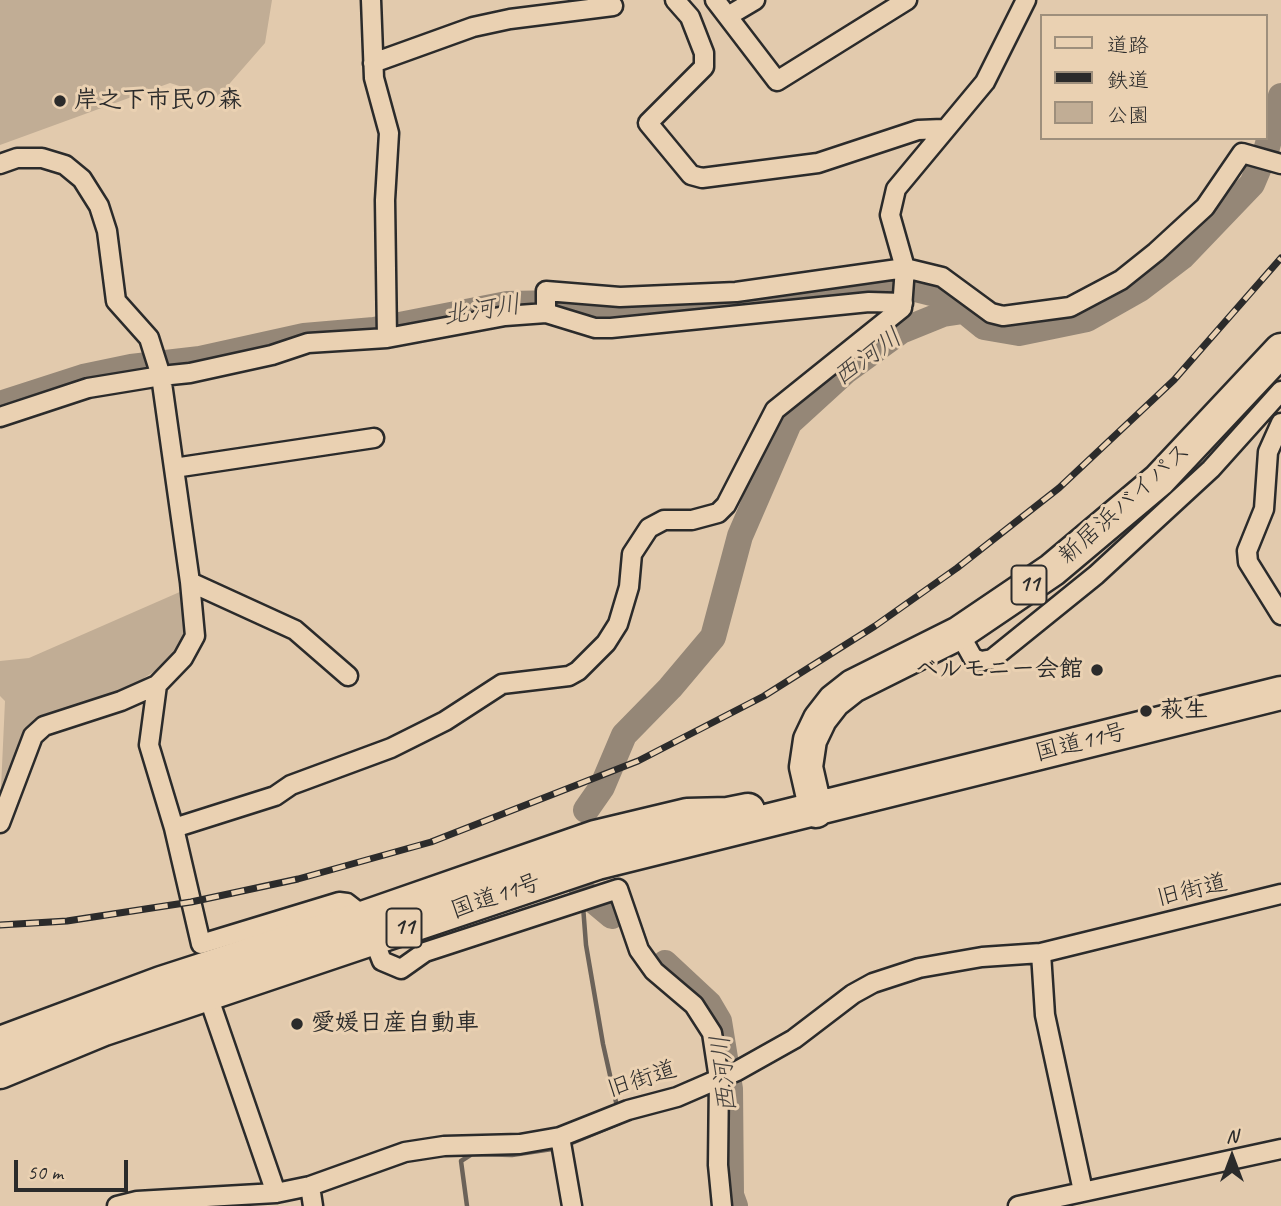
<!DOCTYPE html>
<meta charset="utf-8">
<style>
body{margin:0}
#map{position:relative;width:1281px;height:1206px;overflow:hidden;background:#e2caad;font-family:Caveat,"Klee One",sans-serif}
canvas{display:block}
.legend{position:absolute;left:1040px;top:14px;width:228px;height:126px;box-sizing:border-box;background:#ead1b2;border:2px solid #9e8f7c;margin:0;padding:9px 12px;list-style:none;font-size:21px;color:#2b2b2b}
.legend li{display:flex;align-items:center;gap:14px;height:35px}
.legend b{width:35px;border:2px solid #9e8f7c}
.north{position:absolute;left:1197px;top:1122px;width:70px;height:70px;-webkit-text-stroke:5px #ead1b2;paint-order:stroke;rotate:0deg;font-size:19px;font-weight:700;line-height:28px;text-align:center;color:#2b2b2b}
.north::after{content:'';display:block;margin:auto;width:24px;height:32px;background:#2b2b2b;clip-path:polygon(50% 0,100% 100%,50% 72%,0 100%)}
.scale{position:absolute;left:14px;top:1160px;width:114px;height:32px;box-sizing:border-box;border:4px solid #2b2b2b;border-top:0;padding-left:9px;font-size:21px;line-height:24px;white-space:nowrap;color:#2b2b2b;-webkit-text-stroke:5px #ead1b2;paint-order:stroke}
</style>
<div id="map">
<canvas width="1281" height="1206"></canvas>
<ul class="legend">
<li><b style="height:9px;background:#ead1b2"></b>道路</li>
<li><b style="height:9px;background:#2b2b2b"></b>鉄道</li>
<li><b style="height:19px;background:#c1ad95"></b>公園</li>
</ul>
<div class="north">N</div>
<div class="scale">50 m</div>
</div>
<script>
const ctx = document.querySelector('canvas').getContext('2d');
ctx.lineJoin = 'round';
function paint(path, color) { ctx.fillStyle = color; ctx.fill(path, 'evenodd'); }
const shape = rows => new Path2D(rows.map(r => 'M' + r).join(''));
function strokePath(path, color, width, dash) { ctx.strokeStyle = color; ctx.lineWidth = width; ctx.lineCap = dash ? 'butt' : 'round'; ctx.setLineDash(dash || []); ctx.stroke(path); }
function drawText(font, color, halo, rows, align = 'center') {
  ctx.font = font + ' Caveat,"Klee One",sans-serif'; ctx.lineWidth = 6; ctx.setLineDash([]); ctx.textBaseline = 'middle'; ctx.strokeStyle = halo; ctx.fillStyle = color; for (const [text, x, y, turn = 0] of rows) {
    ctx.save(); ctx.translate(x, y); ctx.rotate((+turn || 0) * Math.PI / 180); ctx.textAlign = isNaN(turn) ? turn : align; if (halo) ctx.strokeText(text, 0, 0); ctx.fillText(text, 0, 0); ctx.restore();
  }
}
paint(shape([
 [0,0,272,0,265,43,217,98,170,83,0,145],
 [182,591,188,623,181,648,169,662,144,678,142,687,44,714,34,720,35,724,0,810,5,701,0,696,0,661,29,658]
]), '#c1ad95');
strokePath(shape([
 [583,906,586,945,603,1044,618,1111],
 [567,1145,620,1123,620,1119],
 [467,1206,461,1161,472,1154,512,1155,559,1148]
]), '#6b6259', 4.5);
strokePath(shape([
 [0,404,83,377,131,367,200,359,304,336,374,330,507,304,561,303,605,310,648,312,720,302,860,292,891,283,947,297,984,327,1019,333,1087,319,1140,289,1182,257,1252,184,1266,151,1281,96],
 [586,810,602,787,624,735,670,688,713,637,740,536,789,423,846,371,901,331,943,314,963,311],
 [582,891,612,916],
 [665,963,709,1004,719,1021,730,1089,731,1195,735,1206]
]), '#958777', 26);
const street = shape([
 [371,0,374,78,389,133,385,200,387,338],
 [675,0,690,17,704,53,704,67,648,123,691,175,702,178,818,163,918,130,943,129],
 [715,0,777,81,907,0],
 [728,16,755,0],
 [373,63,473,27,510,19,613,6],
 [0,164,17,158,42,158,65,165,82,179,99,206,107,231,116,301,149,338,161,376,88,388,0,417],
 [546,313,546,291,620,297,736,292,905,268,942,277,991,313,1003,316,1070,307,1121,280,1156,252,1205,207,1242,153,1281,164],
 [1281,423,1268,452,1264,509,1247,551,1248,562,1281,615],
 [174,468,374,438],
 [190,582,161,376,190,373,272,355,308,343,387,338,505,316,546,313,595,328,611,328,869,302,903,303],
 [959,633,973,658,981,661,992,659,1096,575,1211,469,1281,391],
 [0,823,33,736,44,726,121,701,157,685],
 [174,828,149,745,157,685,183,658,195,636,190,582,295,630,348,676],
 [1041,953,1045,1015,1083,1191],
 [207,993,276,1193],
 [560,1137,572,1206],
 [310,1186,313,1206],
 [117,1206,137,1201,276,1193,310,1186,405,1152,444,1146,520,1144,560,1137,628,1110,677,1097,737,1071,794,1039,853,994,873,983,919,968,982,957,1041,953,1281,894],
 [722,1206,718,1165,719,1079,712,1033,694,1005,654,971,639,950,618,889,425,952,401,969,382,961,365,917,347,903,339,902,201,944,174,828,275,796,291,785,391,748,445,721,502,684,569,676,578,671,606,643,618,624,629,587,632,554,649,528,664,520,692,520,718,513,726,505,775,410,902,308,905,268,890,215,896,189,985,82,1026,0],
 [1018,1206,1281,1149]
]);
const highway = shape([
 [816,811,806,767,810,740,820,719,834,701,853,686,959,633,1052,570,1159,480,1281,350],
 [0,1043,161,983,365,917,595,837,687,815,728,814,748,810],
 [0,1072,104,1029,597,863,1281,693]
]);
strokePath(street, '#2b2b2b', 23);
strokePath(highway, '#2b2b2b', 37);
strokePath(street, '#ead1b2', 18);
strokePath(highway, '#ead1b2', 32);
const rail = shape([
 [0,925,67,921,191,902,298,879,431,842,638,761,764,696,875,626,957,568,1059,488,1174,380,1281,258]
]);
strokePath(rail, '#2b2b2b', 7);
strokePath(rail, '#ead1b2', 4.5, [13]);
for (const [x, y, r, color] of [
 [60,101,7,"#2b2b2b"],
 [1097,670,7,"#2b2b2b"],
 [1146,711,7,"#2b2b2b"],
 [297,1024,7,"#2b2b2b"]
]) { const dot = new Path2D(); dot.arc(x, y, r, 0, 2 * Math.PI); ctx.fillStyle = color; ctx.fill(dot); strokePath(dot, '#ead1b2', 2.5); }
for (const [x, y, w] of [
 [1029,585,35],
 [404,928,35]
]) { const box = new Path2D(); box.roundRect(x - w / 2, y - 19.5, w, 39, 5); ctx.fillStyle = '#ead1b2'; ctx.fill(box); strokePath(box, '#2b2b2b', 2); }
drawText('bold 23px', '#2b2b2b', null, [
 ["11",1029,585],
 ["11",404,928]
]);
drawText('bold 24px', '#2b2b2b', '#ead1b2', [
 ["岸之下市民の森",74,101],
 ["ベルモニー会館",1083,670,"right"],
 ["萩生",1160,711],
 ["愛媛日産自動車",311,1024]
], 'left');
drawText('24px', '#2b2b2b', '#ead1b2', [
 ["新居浜バイパス",1125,504,-42],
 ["国道11号",1081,743,-14],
 ["旧街道",1192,891,-14],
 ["国道11号",496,897,-19],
 ["旧街道",642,1080,-18]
]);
drawText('italic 26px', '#46423e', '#ead1b2', [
 ["北河川",482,311,-9],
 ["西河川",868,358,-36],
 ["西河川",725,1074,-96]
]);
</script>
